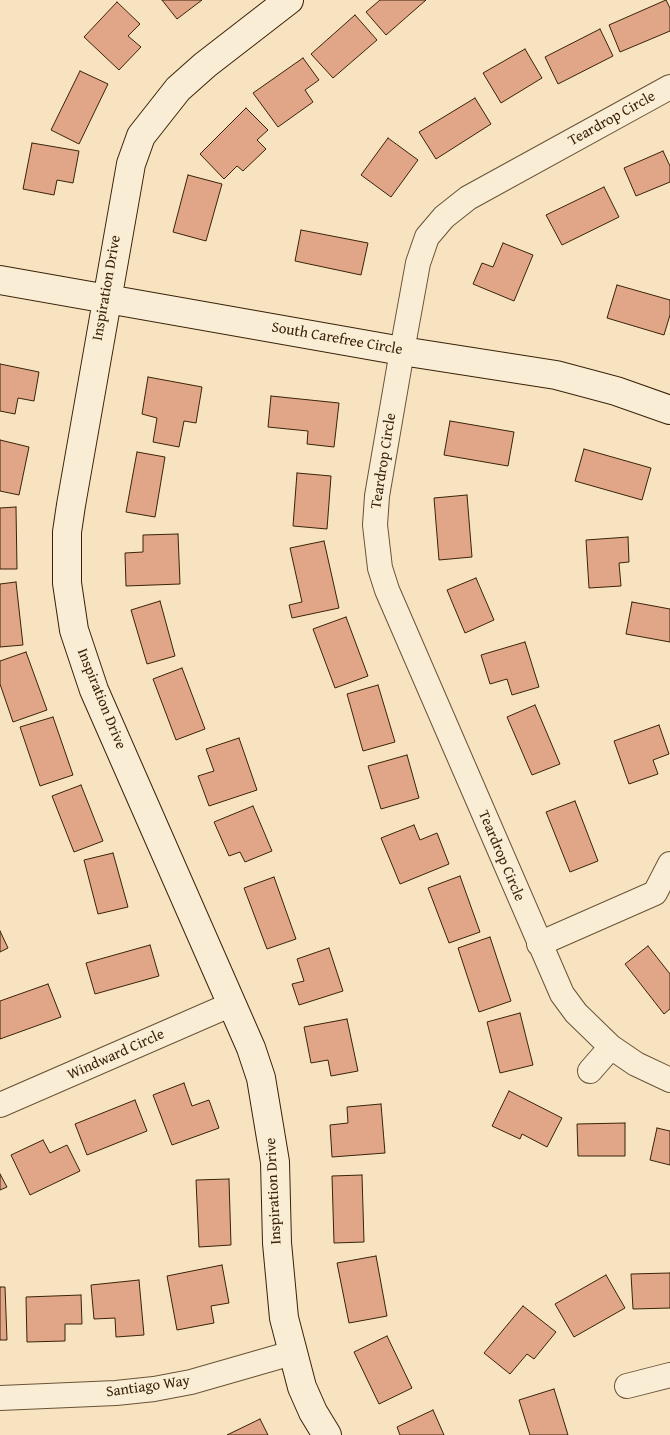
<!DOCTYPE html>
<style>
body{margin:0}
canvas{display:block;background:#f7e3bf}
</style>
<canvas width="670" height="1435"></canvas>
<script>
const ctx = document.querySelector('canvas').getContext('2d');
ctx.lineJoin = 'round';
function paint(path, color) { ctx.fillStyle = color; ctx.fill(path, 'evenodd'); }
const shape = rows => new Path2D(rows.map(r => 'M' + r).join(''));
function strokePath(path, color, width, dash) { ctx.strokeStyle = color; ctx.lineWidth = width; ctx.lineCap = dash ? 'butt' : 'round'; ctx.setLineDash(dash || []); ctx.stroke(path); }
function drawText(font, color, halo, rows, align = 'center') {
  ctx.font = font + ' "Gentium Book Plus",serif'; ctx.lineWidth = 5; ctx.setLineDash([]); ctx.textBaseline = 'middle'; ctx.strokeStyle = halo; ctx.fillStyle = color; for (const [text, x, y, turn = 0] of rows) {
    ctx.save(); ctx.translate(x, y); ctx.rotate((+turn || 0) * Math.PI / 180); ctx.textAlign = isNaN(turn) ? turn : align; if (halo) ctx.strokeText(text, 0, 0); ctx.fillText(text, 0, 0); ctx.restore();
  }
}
const building = shape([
 [162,0,202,0,177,19,162,0],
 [380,0,426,0,386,35,366,12,380,0],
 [666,0,670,8,670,31,620,52,609,25,666,0],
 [117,2,140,24,128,36,141,47,119,70,84,37,117,2],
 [355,15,377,40,333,78,311,54,355,15],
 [600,29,613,56,558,84,545,57,600,29],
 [525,49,542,78,501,103,483,73,525,49],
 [303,58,319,80,305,90,313,102,278,127,253,93,303,58],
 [80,71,108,84,79,144,51,130,80,71],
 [475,98,491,124,436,159,419,132,475,98],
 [246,108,268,130,257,140,266,149,243,171,237,166,224,179,200,154,246,108],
 [388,138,418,160,391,197,361,175,388,138],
 [32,143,79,151,73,183,57,180,54,195,23,189,32,143],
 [663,151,670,166,670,182,636,196,624,168,663,151],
 [188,175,222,184,206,241,173,232,188,175],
 [604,187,619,217,562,245,546,215,604,187],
 [301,230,368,243,361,275,295,261,301,230],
 [503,243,533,255,514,301,473,284,482,263,493,267,503,243],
 [617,285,670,300,670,315,664,335,607,318,617,285],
 [0,364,39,372,34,401,18,398,15,414,0,411,0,364],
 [148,377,202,387,196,423,184,421,179,447,153,442,157,418,142,414,148,377],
 [271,396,339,403,334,447,307,444,308,431,268,427,271,396],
 [450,421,514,432,508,466,444,455,450,421],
 [0,440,29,447,19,495,0,491,0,440],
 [584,449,651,468,642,500,575,481,584,449],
 [137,452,165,457,155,517,126,512,137,452],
 [297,473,331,476,327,529,293,526,297,473],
 [467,495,472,557,439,560,434,498,467,495],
 [16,507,17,569,0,569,0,508,16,507],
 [178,534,180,584,126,586,125,553,143,552,143,535,178,534],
 [628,537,629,562,619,563,621,586,589,588,586,540,628,537],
 [324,541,339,608,292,618,289,605,302,602,290,548,324,541],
 [476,578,494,620,465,633,447,590,476,578],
 [16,582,23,645,0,647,0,584,16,582],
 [160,601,175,656,147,664,131,610,160,601],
 [632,602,670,609,670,642,626,634,632,602],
 [346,617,368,676,335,688,313,629,346,617],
 [525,642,539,687,512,695,507,679,490,684,481,655,525,642],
 [26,652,47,710,13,722,0,684,0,661,26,652],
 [182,668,205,729,176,740,153,679,182,668],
 [378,685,395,742,363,751,347,694,378,685],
 [535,705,560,764,532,775,507,717,535,705],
 [53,717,73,775,40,786,20,727,53,717],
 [659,725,669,754,653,760,658,774,629,784,614,741,659,725],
 [239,738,257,790,209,806,198,776,214,771,206,749,239,738],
 [407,755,419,798,381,809,368,766,407,755],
 [81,785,103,841,74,852,52,796,81,785],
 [575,801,598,861,570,872,546,812,575,801],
 [253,806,272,851,245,862,240,852,229,856,214,822,253,806],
 [414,825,420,840,437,833,449,864,400,884,381,838,414,825],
 [113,853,128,907,98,914,84,860,113,853],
 [460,876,480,932,449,943,428,888,460,876],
 [274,877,296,939,267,949,244,888,274,877],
 [0,931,8,948,0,952,0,931],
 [490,937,511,1001,479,1012,458,948,490,937],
 [150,945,159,976,95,994,86,963,150,945],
 [648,946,670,974,670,1009,664,1014,625,964,648,946],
 [329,948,343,991,299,1005,292,984,304,981,297,959,329,948],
 [48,984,61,1017,0,1039,0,1001,48,984],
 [520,1013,533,1065,500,1073,487,1022,520,1013],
 [347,1019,358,1071,331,1076,328,1060,311,1063,304,1027,347,1019],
 [184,1083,192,1106,209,1100,219,1128,172,1145,153,1095,184,1083],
 [509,1091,562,1118,547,1147,522,1134,520,1139,492,1126,509,1091],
 [135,1100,147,1131,87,1155,75,1124,135,1100],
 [381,1104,385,1153,332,1157,330,1125,348,1123,347,1107,381,1104],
 [625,1123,625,1156,578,1156,577,1124,625,1123],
 [657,1128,670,1131,670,1165,650,1160,657,1128],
 [43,1140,50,1153,67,1145,80,1171,30,1195,11,1155,43,1140],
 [0,1174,7,1187,0,1190,0,1174],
 [362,1175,364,1242,334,1243,332,1176,362,1175],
 [229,1179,231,1245,199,1247,196,1180,229,1179],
 [376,1256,387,1316,349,1323,337,1263,376,1256],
 [222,1265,229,1303,211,1306,214,1323,177,1330,167,1276,222,1265],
 [670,1273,670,1308,633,1309,631,1274,670,1273],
 [606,1275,625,1308,574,1337,555,1304,606,1275],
 [139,1280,144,1335,116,1337,115,1318,94,1319,91,1285,139,1280],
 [0,1287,5,1287,7,1340,0,1340,0,1287],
 [81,1295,82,1324,65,1324,65,1341,27,1342,26,1297,81,1295],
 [523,1306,556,1332,534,1359,527,1354,510,1374,484,1353,523,1306],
 [387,1336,412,1388,379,1404,354,1352,387,1336],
 [554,1389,568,1435,530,1435,519,1400,554,1389],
 [433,1410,444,1435,400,1435,397,1427,433,1410],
 [260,1419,268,1435,227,1435,260,1419]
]);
paint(building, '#e0a687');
strokePath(building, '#3a2309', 1);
const street = shape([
 [670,87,468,198,444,217,427,237,418,263,402,351,377,496,375,525,380,568,387,590,562,994,576,1013,611,1047,636,1064,670,1080],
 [539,944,655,893,670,864],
 [590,1071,611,1047],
 [0,1105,232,1004],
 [627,1386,670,1375],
 [0,1398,116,1393,154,1389,191,1382,292,1353]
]);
const secondary = shape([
 [289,0,205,65,178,89,141,136,131,164,71,505,67,532,67,583,74,630,94,690,251,1048,261,1078,275,1162,277,1243,284,1318,302,1387,313,1412,327,1435],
 [0,280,402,351,556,375,616,391,670,410]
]);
strokePath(street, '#695336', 26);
strokePath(secondary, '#3a2309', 30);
strokePath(street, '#faedd5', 24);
strokePath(secondary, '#faedd5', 28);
drawText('15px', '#3a2309', '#faedd5', [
 ["Teardrop Circle",612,119,-29],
 ["Inspiration Drive",107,288,-80],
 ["South Carefree Circle",337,339,10],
 ["Teardrop Circle",384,461,-81],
 ["Inspiration Drive",101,699,68],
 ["Teardrop Circle",501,856,67],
 ["Windward Circle",116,1055,-24],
 ["Inspiration Drive",274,1191,-93],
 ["Santiago Way",148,1387,-8]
]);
</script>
